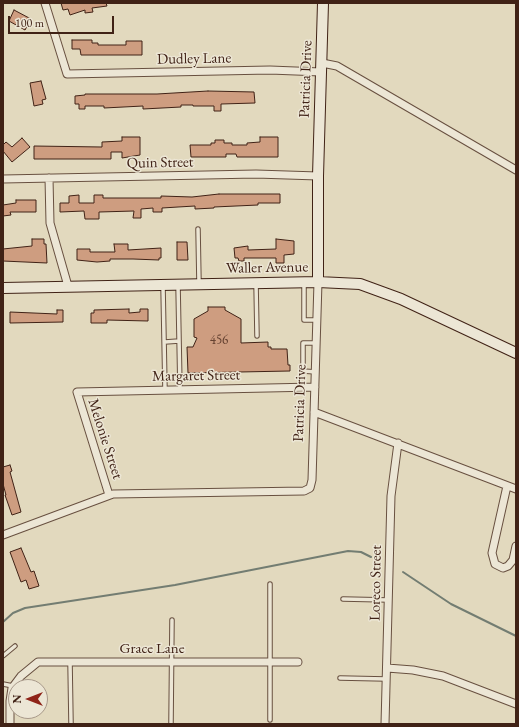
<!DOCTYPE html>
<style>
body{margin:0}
#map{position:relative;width:519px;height:727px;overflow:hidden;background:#e2d9be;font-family:"EB Garamond",serif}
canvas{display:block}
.frame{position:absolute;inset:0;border:4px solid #402216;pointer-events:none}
.north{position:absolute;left:8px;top:679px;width:40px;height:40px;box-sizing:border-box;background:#ece6d5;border:1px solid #a79889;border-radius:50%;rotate:270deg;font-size:11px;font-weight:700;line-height:16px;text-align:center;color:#402216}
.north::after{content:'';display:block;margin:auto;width:14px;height:18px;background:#8f2418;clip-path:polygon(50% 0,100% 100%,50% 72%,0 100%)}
.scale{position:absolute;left:8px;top:16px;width:106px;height:18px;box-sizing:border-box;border:2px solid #402216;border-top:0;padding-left:5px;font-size:12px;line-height:14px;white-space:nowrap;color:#402216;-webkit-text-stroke:3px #ece6d5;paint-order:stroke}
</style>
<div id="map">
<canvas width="519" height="727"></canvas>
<div class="frame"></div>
<div class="north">N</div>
<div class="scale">100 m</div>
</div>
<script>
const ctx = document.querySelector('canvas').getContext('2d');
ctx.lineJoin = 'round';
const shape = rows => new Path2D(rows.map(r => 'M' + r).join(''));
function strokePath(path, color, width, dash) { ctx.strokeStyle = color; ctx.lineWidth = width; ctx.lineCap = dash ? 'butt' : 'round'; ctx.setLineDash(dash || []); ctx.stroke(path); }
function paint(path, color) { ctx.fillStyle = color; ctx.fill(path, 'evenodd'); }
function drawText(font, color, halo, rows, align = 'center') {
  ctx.font = font + ' "EB Garamond",serif'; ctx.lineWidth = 3; ctx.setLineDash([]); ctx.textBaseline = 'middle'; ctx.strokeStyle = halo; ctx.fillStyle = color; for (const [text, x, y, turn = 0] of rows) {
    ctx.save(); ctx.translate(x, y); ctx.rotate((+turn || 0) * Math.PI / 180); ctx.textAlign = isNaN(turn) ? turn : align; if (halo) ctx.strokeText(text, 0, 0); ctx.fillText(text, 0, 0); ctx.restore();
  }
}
strokePath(shape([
 [403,572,451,604,516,636],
 [3,622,13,613,25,608,175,585,348,551,361,552,371,557]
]), '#737d72', 2);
const building = shape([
 [61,3,106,3,107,6,92,8,93,12,85,13,85,10,70,15,68,9,63,10,61,3],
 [14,10,31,19,25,30,9,21,14,10],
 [72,40,92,40,92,43,98,43,98,45,126,45,126,41,142,41,142,55,81,55,80,49,72,49,72,40],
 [41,81,46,99,42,100,43,104,34,106,30,83,41,81],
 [208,91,254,92,255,103,221,104,221,111,214,111,214,106,193,106,193,105,181,105,181,107,143,109,143,106,104,108,104,106,85,106,85,109,79,109,79,104,75,104,75,96,85,95,85,94,157,94,208,91],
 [122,137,140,137,140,155,122,158,122,152,111,152,111,159,34,159,34,146,102,147,102,142,122,141,122,137],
 [260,137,278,137,278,157,237,157,236,154,226,154,226,157,191,157,190,145,211,145,211,143,215,143,215,140,224,140,224,143,232,143,232,145,247,145,247,143,260,142,260,137],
 [22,138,30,147,12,162,3,151,3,145,6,142,12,147,22,138],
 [219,194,280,194,280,203,258,203,258,205,214,207,214,208,195,209,195,206,178,207,162,208,162,212,153,212,153,208,141,209,141,218,133,218,134,211,99,212,99,219,85,219,84,211,60,212,60,203,69,203,69,196,79,195,79,203,94,203,94,195,103,195,103,198,161,198,161,196,192,197,219,194],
 [16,200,36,200,36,212,10,212,11,215,3,216,3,205,16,203,16,200],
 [32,239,44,239,44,244,46,244,47,263,3,261,3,249,32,246,32,239],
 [276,239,294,241,294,254,284,255,284,263,276,263,276,258,244,258,244,261,239,261,238,258,235,258,234,248,248,246,248,250,276,249,276,239],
 [177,242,187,242,188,260,177,260,177,242],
 [114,244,128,244,128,250,161,248,161,258,159,258,159,260,133,259,110,259,110,261,97,262,77,260,77,249,90,249,90,252,115,252,114,244],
 [208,307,225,307,225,310,241,319,241,343,268,342,268,347,271,347,271,349,287,349,288,365,290,365,290,371,188,373,187,347,193,347,197,338,194,337,194,319,208,311,208,307],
 [129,309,129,313,140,312,140,309,148,309,148,321,107,320,107,323,91,323,91,313,94,313,94,310,129,309],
 [57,310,63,310,63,322,10,323,10,312,57,314,57,310],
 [10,465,12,471,10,472,21,512,12,515,5,495,6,495,3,484,3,467,10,465],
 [21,548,31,572,34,571,39,586,29,589,26,580,21,582,10,552,21,548]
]);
paint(building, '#ce9d80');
strokePath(building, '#402216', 1);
const lane = shape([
 [198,229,199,283],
 [256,283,257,336],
 [304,283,304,320,317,320],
 [178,285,180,390],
 [163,286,165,390],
 [165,342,179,341],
 [316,372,303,371,303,343,316,343],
 [343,599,388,600],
 [3,656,15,646],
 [70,662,71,723],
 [340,678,386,679],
 [3,684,13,686],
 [270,720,270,584],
 [171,723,172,620]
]);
const street = shape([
 [45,3,67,74,270,70,321,72],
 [322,63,337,66,516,170],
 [49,178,50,223,68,286],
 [3,179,256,174,318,176],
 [314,412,516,489],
 [507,486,492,553,495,564,503,568,508,566,513,560,516,546],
 [109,495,77,392,315,387],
 [3,535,113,494,304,491,310,488,312,480,318,282],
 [387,668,413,670,443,676,516,704],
 [10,724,10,701,12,688,21,676,38,662,298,662],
 [385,724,391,496,398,443]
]);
const secondary = shape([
 [318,282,318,176,323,3],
 [3,288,318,282,360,284,401,299,516,353]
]);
strokePath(lane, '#685040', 5.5);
strokePath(street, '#685040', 9);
strokePath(secondary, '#402216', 12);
strokePath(lane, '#ece6d5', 3.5);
strokePath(street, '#ece6d5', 7);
strokePath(secondary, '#ece6d5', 10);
drawText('13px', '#644130', null, [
 ["456",219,340]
]);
drawText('15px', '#402216', '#ece6d5', [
 ["Dudley Lane",194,59,-1],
 ["Patricia Drive",306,79,-88],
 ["Quin Street",160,163,-1],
 ["Waller Avenue",267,268,-1],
 ["Margaret Street",196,376,-1],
 ["Patricia Drive",300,403,-88],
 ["Melonie Street",105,439,72],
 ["Loreco Street",376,583,-89],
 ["Grace Lane",152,649]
]);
</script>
